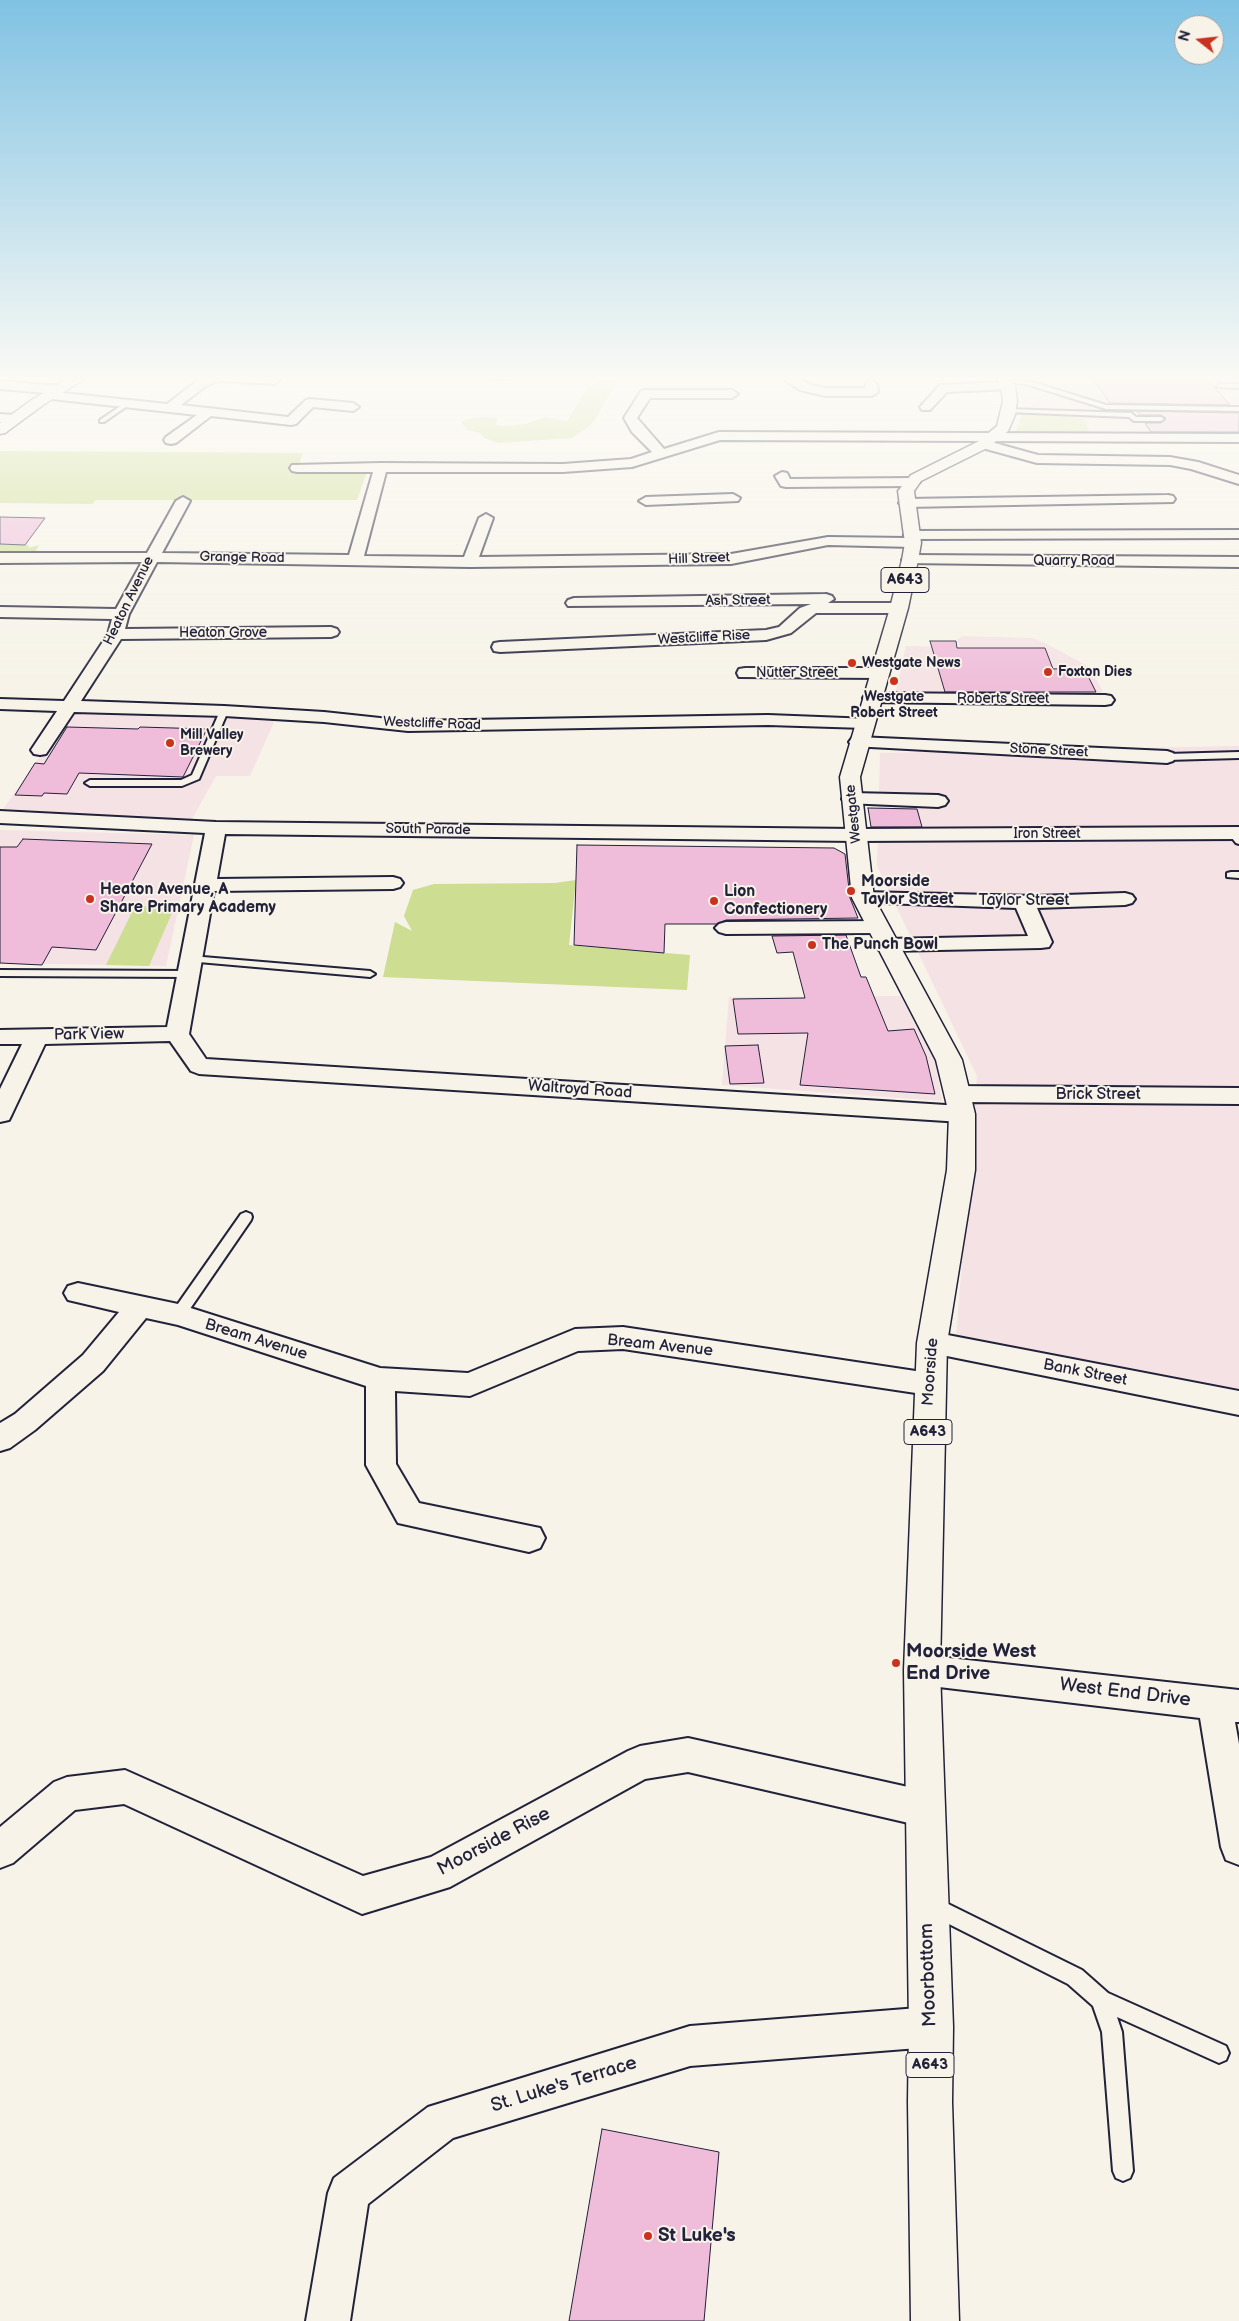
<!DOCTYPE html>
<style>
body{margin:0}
#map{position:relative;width:1239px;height:2321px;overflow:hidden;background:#f7f3e8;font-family:"Balsamiq Sans",sans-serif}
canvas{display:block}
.north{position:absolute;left:1174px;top:15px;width:50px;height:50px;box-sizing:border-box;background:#f7f3e8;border:1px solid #a29fa3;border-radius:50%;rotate:286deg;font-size:14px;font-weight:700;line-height:20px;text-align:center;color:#22223b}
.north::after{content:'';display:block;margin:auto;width:18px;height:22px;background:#c8321e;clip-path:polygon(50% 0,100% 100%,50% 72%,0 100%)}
</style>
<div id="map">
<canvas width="1239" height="2321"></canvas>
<div class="north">N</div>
</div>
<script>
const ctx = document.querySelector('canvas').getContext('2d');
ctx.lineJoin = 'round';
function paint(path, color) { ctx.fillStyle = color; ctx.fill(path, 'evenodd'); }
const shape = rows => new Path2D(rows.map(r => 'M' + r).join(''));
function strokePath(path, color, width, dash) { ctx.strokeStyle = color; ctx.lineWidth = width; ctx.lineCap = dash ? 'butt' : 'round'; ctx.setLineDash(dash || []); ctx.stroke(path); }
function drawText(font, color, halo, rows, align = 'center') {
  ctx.font = font + ' "Balsamiq Sans",sans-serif'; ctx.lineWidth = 4; ctx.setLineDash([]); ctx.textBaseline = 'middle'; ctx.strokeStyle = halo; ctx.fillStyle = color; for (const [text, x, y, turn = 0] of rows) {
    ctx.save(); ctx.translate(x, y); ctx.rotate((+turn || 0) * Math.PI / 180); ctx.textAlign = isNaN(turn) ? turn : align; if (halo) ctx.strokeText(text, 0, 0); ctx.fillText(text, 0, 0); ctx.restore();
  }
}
paint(shape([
 [1014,374,1239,374,1239,435,1014,433,1024,409],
 [963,636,1032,638,1043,642,1090,667,1103,692,895,695,906,646,960,647,957,639],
 [71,712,275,720,250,776,216,776,192,819,1,812],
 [1239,746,1239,1393,956,1337,977,1076,877,866,880,753],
 [0,830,194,835,166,966,0,963],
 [900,996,935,1059,942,1101,722,1085,729,997]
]), '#f5e2e4');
paint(shape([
 [600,380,618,381,592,424,572,438,498,443,484,438,480,433,468,430,461,422,471,418,489,417,497,418,496,425,508,426,526,424,545,417,567,421,588,387],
 [1027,413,1083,418,1091,436,1014,433,1020,425,1024,425,1020,423,1022,414],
 [0,451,303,453,296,472,367,472,357,500,96,500,92,504,0,503],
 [0,544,28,545,29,548,39,545,33,556,0,556],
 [576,880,569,945,690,955,687,990,383,977,395,922,412,931,404,916,413,890,434,884,555,883],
 [135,906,175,906,149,966,106,965]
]), '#cddd91');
const building = shape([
 [1089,374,1203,374,1230,405,1110,403,1089,374],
 [1137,411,1237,413,1239,415,1239,432,1151,432,1145,423,1161,423,1166,418,1161,415,1140,415,1137,411],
 [0,517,45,518,25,545,0,544,0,517],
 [930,641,956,641,957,648,1045,648,1053,669,1084,668,1096,692,945,692,930,641],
 [67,727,138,729,140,727,207,729,183,777,79,773,67,794,44,793,42,796,15,795,35,763,44,764,67,727],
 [868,808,917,809,922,827,871,827,868,808],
 [23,839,152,844,96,950,52,947,42,965,0,963,0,847,17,847,23,839],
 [577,845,834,848,845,854,850,898,858,918,726,920,717,924,665,924,664,953,574,945,577,845],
 [846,935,861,977,866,977,888,1031,914,1029,926,1056,935,1094,800,1085,808,1033,738,1034,733,999,805,998,793,952,777,953,772,936,846,935],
 [758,1045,764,1083,730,1084,725,1046,758,1045],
 [602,2129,719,2152,704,2321,569,2321,602,2129]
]);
paint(building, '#efbcd9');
strokePath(building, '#22223b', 1);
const lane = shape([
 [475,374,499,375,543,374,499,379,475,374],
 [1005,379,1029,381,1106,405,1239,407,1239,411,1106,409,1026,384,1003,382,1005,379],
 [1219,384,1239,384,1239,388,1217,387,1219,384],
 [128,401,133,402,104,422,100,422,100,420,128,401],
 [1008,409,1131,413,1136,417,1161,417,1164,419,1161,421,1134,421,1129,417,1006,412,1008,409],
 [224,708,228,711,199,779,182,786,90,786,85,783,90,780,181,780,192,775,220,711,224,708],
 [1239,752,1239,758,1167,760,1162,757,1167,754,1239,752],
 [1233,830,1239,834,1239,844,1236,843,1228,833,1233,830],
 [1231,872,1239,872,1239,878,1227,877,1227,873,1231,872],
 [191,956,370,971,375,974,370,977,187,961,186,959,191,956],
 [0,970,188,971,193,974,188,977,0,976,0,970],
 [246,1212,251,1214,252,1217,251,1220,183,1319,173,1319,171,1315,173,1311,241,1214,246,1212],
 [934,1897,1082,1970,1108,1993,1226,2046,1229,2053,1226,2060,1219,2063,1117,2017,1122,2032,1133,2171,1130,2178,1123,2181,1116,2178,1113,2171,1102,2032,1093,2006,1068,1984,927,1913,925,1906,927,1899,934,1897]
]);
const street = shape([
 [214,374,274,376,280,380,274,384,219,381,206,386,181,405,288,417,306,400,310,399,353,403,359,407,353,411,313,407,296,424,291,425,211,416,176,443,171,444,166,443,164,440,166,437,197,415,51,399,47,398,45,395,46,393,0,389,0,381,59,386,63,387,65,390,63,393,167,404,198,380,214,374],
 [782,374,794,374,808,384,825,388,865,388,867,381,871,380,877,384,878,392,872,396,825,396,800,390,786,381,782,374],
 [1008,382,1014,386,1012,389,947,392,930,410,922,410,920,407,940,385,1008,382],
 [645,390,732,390,738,394,732,398,650,398,637,418,664,449,719,432,1239,434,1239,442,720,440,632,467,563,472,386,472,364,556,464,557,479,518,486,514,493,518,479,557,731,554,828,537,907,538,904,535,911,531,1239,530,1239,538,916,539,920,543,913,547,828,545,731,564,470,567,157,562,129,614,125,629,331,627,337,629,339,632,337,635,331,637,121,639,81,701,224,706,324,712,408,721,768,715,871,719,874,723,871,727,865,728,768,725,408,731,324,722,224,716,74,712,46,754,40,755,34,754,31,750,57,711,0,709,0,699,64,701,108,634,112,619,0,617,0,607,116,609,142,562,0,563,0,553,147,553,176,501,183,497,190,501,162,553,349,555,373,472,297,472,292,471,290,468,292,465,381,463,563,464,631,459,652,452,632,432,624,418,641,391,645,390],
 [0,414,14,415,20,419,14,423,0,422,0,414],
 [991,442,1038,455,1170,457,1198,462,1239,475,1239,484,1191,469,1170,465,1037,463,986,449,984,446,991,442],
 [782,472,787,473,790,479,913,478,920,482,913,486,786,487,781,486,775,476,782,472],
 [733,494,740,498,738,501,646,505,639,501,646,497,733,494],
 [1168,495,1173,496,1175,499,1173,502,906,507,899,503,906,499,1168,495],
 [910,555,1239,557,1239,567,905,563,902,560,905,557,910,555],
 [826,594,832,596,834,599,828,603,899,603,905,605,907,608,905,611,899,613,816,613,791,633,766,640,500,652,494,651,492,647,494,643,500,642,766,630,779,627,800,608,811,604,568,606,566,603,568,600,574,598,826,594],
 [745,668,879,668,885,669,887,673,885,677,879,678,739,677,737,673,739,669,745,668],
 [872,693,1105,695,1111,696,1114,700,1111,704,1105,705,866,702,863,698,866,694,872,693],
 [858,737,1167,751,1173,753,1176,757,1173,761,1167,763,852,746,849,742,852,738,858,737],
 [852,793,938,795,945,797,948,801,945,805,938,807,845,803,842,799,845,795,852,793],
 [0,811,216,822,856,829,1239,827,1239,839,856,841,225,834,217,879,393,877,400,879,403,883,400,887,393,889,214,891,189,1034,206,1059,962,1106,971,1108,974,1114,971,1120,962,1122,199,1074,191,1071,170,1041,45,1044,12,1114,9,1120,0,1122,0,1089,22,1044,0,1044,0,1030,167,1027,205,833,0,823,0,811],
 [863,892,1035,896,1125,893,1132,895,1135,899,1132,903,1125,905,1037,908,1052,942,1049,947,1041,948,887,951,879,950,876,945,879,940,887,939,1028,936,1016,908,856,902,853,898,856,894,863,892],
 [878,921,885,923,889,927,885,931,878,933,726,934,719,932,715,928,719,924,726,922,878,921],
 [957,1086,1239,1088,1239,1104,957,1102,949,1100,945,1094,949,1088,957,1086],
 [78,1283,178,1304,380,1368,468,1373,575,1329,623,1327,929,1373,939,1376,943,1384,939,1392,929,1395,623,1349,578,1351,470,1396,395,1391,396,1464,419,1503,540,1528,545,1538,540,1548,529,1552,398,1523,366,1465,366,1386,178,1325,146,1318,103,1371,35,1430,10,1448,0,1451,0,1423,15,1414,83,1355,119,1312,68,1300,64,1293,68,1286,78,1283],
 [932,1332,1239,1391,1239,1415,922,1351,918,1343,922,1335,932,1332],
 [922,1655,1239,1690,1239,1722,1235,1722,1239,1744,1239,1865,1226,1860,1221,1847,1200,1718,922,1685,910,1681,905,1670,910,1659,922,1655],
 [688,1738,926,1791,939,1797,944,1809,939,1821,926,1827,688,1772,645,1779,450,1887,362,1914,124,1804,75,1810,13,1863,0,1868,0,1827,54,1782,67,1777,125,1770,363,1876,431,1857,628,1751,640,1746,688,1738],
 [931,2007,945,2013,951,2027,945,2041,931,2047,690,2066,453,2138,368,2204,350,2321,306,2321,328,2193,334,2178,428,2107,690,2026,931,2007]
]);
const secondary = shape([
 [76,374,92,374,43,405,5,433,0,434,0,423,33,399,76,374]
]);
const primary = shape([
 [995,374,1008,374,1015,386,1017,401,1015,415,1008,431,989,447,921,481,914,491,921,543,918,560,908,608,860,777,874,898,962,1060,975,1114,975,1170,947,1343,940,1670,953,2027,952,2102,959,2321,911,2321,908,2102,909,2027,904,1670,917,1343,947,1170,949,1114,936,1060,852,898,840,777,890,608,902,560,905,543,898,491,911,475,979,441,997,426,1003,401,1001,386,995,374]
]);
strokePath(lane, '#22223b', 4);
strokePath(street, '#22223b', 4);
strokePath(secondary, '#22223b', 3);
strokePath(primary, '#22223b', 3);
paint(lane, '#f7f3e8');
paint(street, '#f7f3e8');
paint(secondary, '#f7f3e8');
paint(primary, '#f7f3e8');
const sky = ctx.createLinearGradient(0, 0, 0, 699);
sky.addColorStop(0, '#80c2e3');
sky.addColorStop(0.54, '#fbfaf5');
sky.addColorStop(1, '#fbfaf500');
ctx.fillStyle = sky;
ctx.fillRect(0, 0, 1239, 699);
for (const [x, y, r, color] of [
 [852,663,5,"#c8321e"],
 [1048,672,5,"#c8321e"],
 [894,681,5,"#c8321e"],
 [170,743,5,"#c8321e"],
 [851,891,5,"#c8321e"],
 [90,899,5,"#c8321e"],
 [714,901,5,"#c8321e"],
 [812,945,5,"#c8321e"],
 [896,1663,5,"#c8321e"],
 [648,2236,5,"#c8321e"]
]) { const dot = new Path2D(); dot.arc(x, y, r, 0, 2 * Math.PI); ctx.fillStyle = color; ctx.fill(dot); strokePath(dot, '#f7f3e8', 2); }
drawText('14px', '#22223b', '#f7f3e8', [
 ["Grange Road",242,558,1],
 ["Hill Street",699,559,-2],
 ["Quarry Road",1074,561],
 ["Heaton Avenue",129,601,-64],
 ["Ash Street",738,601,-1],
 ["Heaton Grove",223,633],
 ["Westcliffe Rise",704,638,-3],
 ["Nutter Street",797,673],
 ["Roberts Street",1003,699],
 ["Westcliffe Road",432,724,2],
 ["Stone Street",1049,751,3],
 ["Westgate",854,814,-96],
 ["South Parade",428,830,1],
 ["Iron Street",1047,834]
]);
drawText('bold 14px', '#22223b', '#f7f3e8', [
 ["Westgate News",862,663],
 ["Foxton Dies",1058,672],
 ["Westgate",894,697,"center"],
 ["Robert Street",894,713,"center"],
 ["Mill Valley",180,735],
 ["Brewery",180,751]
], 'left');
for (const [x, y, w] of [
 [905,580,48],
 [928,1432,48],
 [930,2065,48]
]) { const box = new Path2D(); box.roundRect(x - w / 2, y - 12.5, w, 25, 4); ctx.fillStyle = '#f7f3e8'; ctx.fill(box); strokePath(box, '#22223b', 1); }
drawText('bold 15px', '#22223b', null, [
 ["A643",905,580],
 ["A643",928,1432],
 ["A643",930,2065]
]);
drawText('bold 16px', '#22223b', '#f7f3e8', [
 ["Moorside",861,882],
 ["Taylor Street",861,900],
 ["Heaton Avenue, A",100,890],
 ["Share Primary Academy",100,908],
 ["Lion",724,892],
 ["Confectionery",724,910],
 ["The Punch Bowl",822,945]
], 'left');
drawText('16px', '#22223b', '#f7f3e8', [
 ["Taylor Street",1024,901],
 ["Park View",89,1035,-1],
 ["Waltroyd Road",580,1090,4],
 ["Brick Street",1098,1095],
 ["Bream Avenue",256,1340,17],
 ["Bream Avenue",660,1346,6],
 ["Moorside",931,1372,-86],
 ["Bank Street",1085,1373,11]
]);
drawText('bold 19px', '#22223b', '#f7f3e8', [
 ["Moorside West",906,1652],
 ["End Drive",906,1674],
 ["St Luke's",658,2236]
], 'left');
drawText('19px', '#22223b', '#f7f3e8', [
 ["West End Drive",1125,1693,7],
 ["Moorside Rise",494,1842,-28],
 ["Moorbottom",929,1975,-92],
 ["St. Luke's Terrace",564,2085,-17]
]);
</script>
